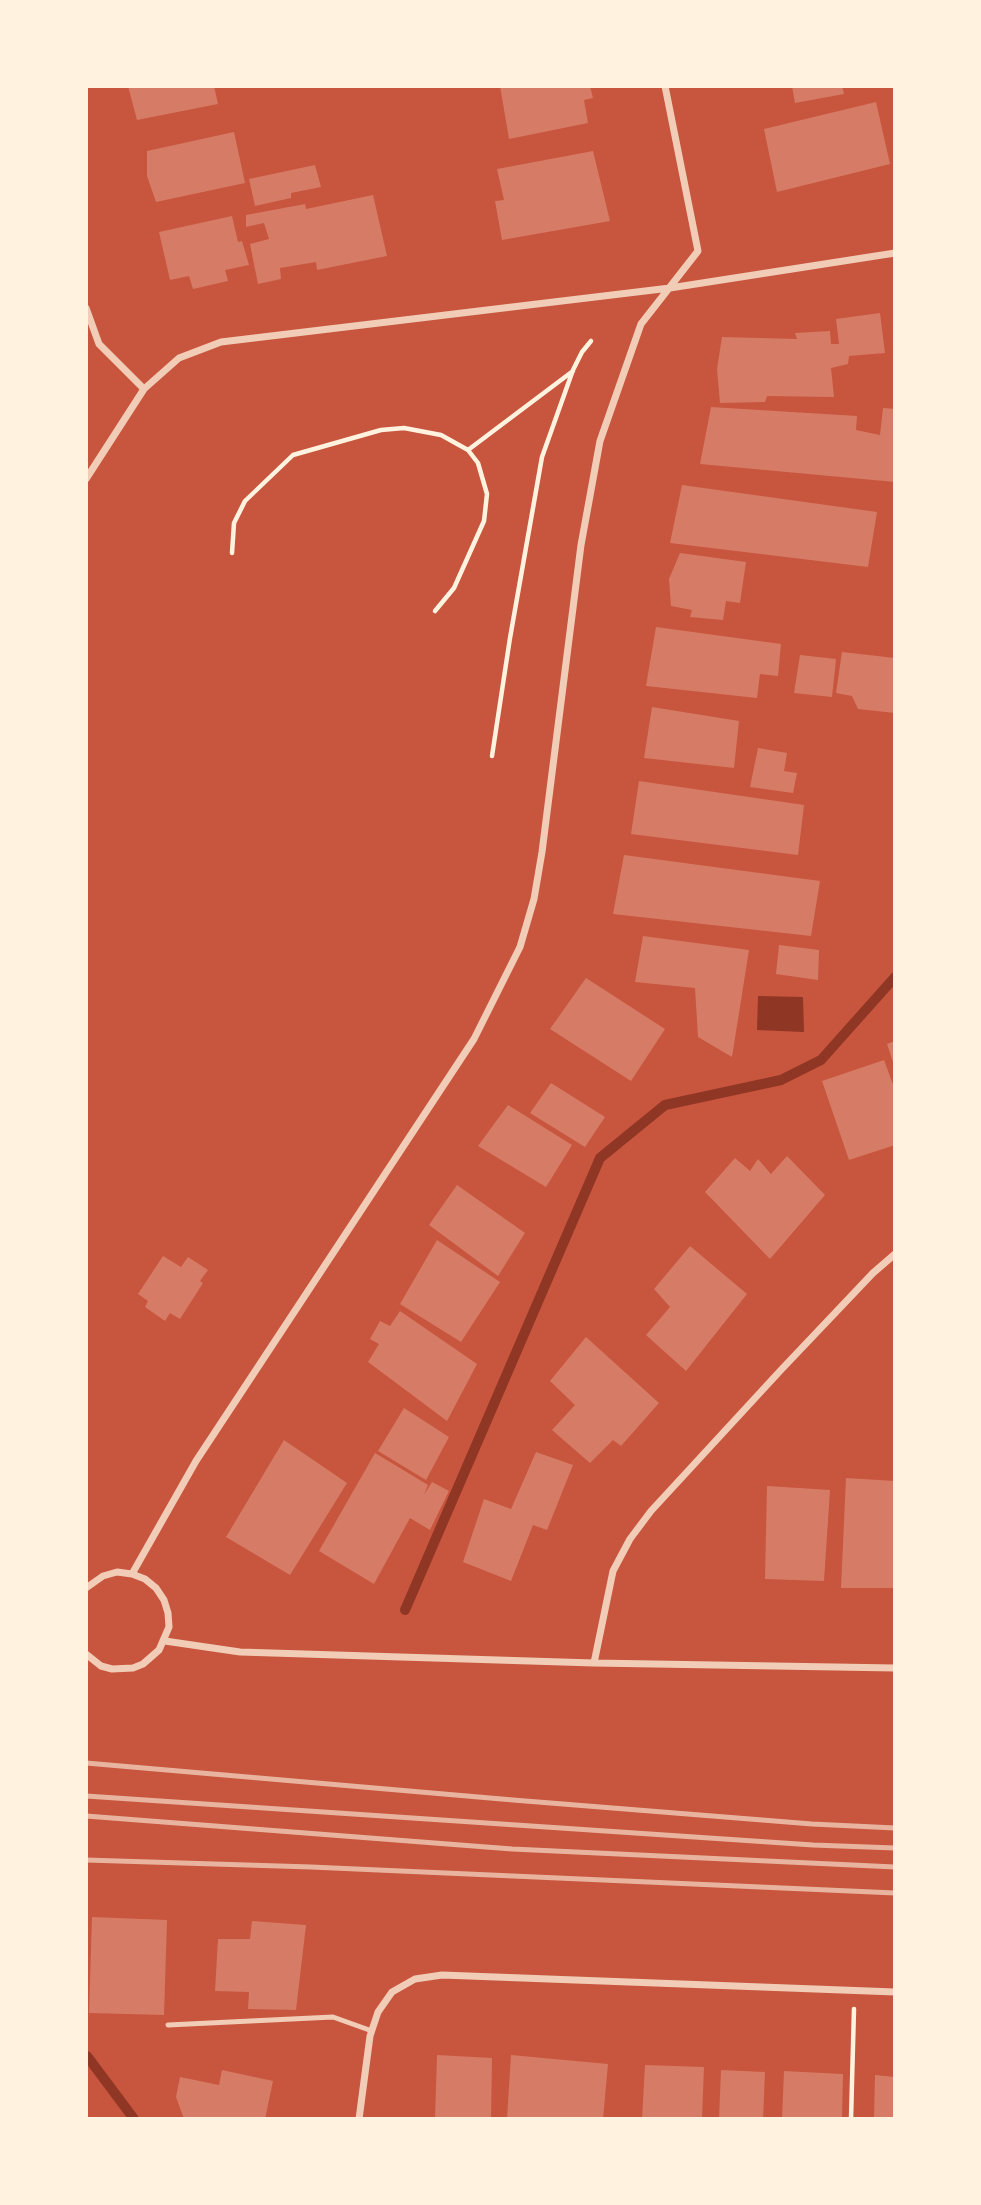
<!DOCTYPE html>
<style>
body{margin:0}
#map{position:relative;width:981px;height:2205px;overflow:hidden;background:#c8553d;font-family:Quicksand,sans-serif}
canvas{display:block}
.frame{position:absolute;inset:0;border:88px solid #fff3e0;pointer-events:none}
</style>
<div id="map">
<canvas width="981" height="2205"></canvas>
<div class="frame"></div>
</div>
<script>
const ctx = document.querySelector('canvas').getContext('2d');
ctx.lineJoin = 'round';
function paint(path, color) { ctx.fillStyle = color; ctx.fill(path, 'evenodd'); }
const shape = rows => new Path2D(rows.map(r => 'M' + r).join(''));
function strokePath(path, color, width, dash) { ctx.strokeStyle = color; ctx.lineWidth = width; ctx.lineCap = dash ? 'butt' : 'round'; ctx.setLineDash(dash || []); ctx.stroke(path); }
paint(shape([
 [758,996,803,997,804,1032,757,1030]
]), '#8f3625');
strokePath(shape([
 [405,1610,600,1158,665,1105,781,1080,821,1060,895,977],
 [87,2056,134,2119]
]), '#8f3625', 10);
paint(shape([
 [128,86,214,86,218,104,137,120],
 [500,86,590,86,593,98,584,100,588,123,509,139],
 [792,86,842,86,844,94,795,103],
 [876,102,890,164,777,192,764,129],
 [234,132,245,183,156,202,147,176,147,151],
 [593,151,610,221,502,240,495,201,504,200,497,169],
 [315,165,321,187,291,193,291,198,255,206,249,179],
 [373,195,387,256,317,270,316,262,280,268,281,279,258,284,250,244,269,239,264,223,246,227,246,215,305,204,306,209],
 [232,216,238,242,242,241,249,265,225,270,228,281,193,289,189,276,170,280,159,232],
 [880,313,885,353,849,356,848,364,831,368,834,397,767,396,765,402,720,403,717,369,722,337,797,339,795,333,830,331,831,344,839,344,836,319],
 [711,407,857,416,856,430,880,435,883,408,895,409,895,482,700,464],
 [682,485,877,512,868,567,670,543],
 [680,553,746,562,740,603,726,601,723,620,690,617,692,610,671,606,669,579],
 [656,627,781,644,778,676,760,674,757,698,646,686],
 [842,652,895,658,895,713,858,709,852,696,836,693],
 [800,655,836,659,832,697,794,693],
 [652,707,739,721,734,768,644,758],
 [758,748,787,753,784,771,797,773,793,793,750,787],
 [639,781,804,805,798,855,631,834],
 [624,855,820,881,811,936,613,914],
 [643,936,749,950,732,1057,698,1037,695,988,635,982],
 [779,945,819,950,818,980,776,974],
 [586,978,665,1029,631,1081,550,1029],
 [895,1041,895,1068,887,1044],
 [884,1060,895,1090,895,1145,849,1160,822,1081],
 [551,1083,605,1117,585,1147,530,1113],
 [508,1105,572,1145,546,1187,478,1146],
 [787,1156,825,1195,770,1259,705,1192,735,1158,750,1171,758,1159,771,1174],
 [457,1185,525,1233,498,1276,429,1225],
 [437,1240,500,1282,461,1342,400,1304],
 [690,1246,747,1294,686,1371,646,1335,670,1307,654,1289],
 [163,1256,181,1267,188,1257,208,1270,200,1281,203,1283,180,1319,170,1313,165,1321,145,1307,148,1301,138,1294],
 [400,1311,477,1364,447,1421,368,1362,379,1344,370,1339,380,1321,390,1326],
 [586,1337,659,1403,621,1446,613,1440,590,1463,552,1430,575,1405,550,1381],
 [404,1408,449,1437,426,1480,378,1451],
 [284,1440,347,1483,290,1575,226,1537],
 [536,1452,573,1465,547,1530,533,1525,511,1581,463,1562,484,1499,511,1509],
 [375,1453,428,1485,424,1495,432,1482,449,1491,430,1530,410,1518,374,1584,319,1551],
 [846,1478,895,1481,893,1588,841,1588],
 [767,1486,830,1490,824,1581,765,1579],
 [92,1917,167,1920,164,2015,89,2013],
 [252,1921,306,1925,296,2010,248,2009,249,1992,215,1991,218,1939,250,1939],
 [437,2055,492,2058,491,2119,435,2119],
 [511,2055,608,2064,603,2119,507,2119],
 [645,2065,704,2067,702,2119,642,2119],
 [222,2070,273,2081,265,2119,184,2119,176,2097,180,2077,219,2085],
 [721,2070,765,2072,763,2119,719,2119],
 [784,2071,843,2074,842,2119,782,2119],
 [875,2075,895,2077,895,2119,874,2119]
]), '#d67c66');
strokePath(shape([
 [468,450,573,371],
 [232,553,234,523,245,501,293,455,381,430,404,428,441,435,468,450,478,463,487,494,484,521,454,588,435,611],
 [492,756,510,638,542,457,573,370,582,352,591,341],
 [851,2119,854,2009]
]), '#fff3e0', 4.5);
strokePath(shape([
 [168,2025,333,2017,372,2031]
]), '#f1ccb7', 5);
strokePath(shape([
 [86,308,99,344,144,389],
 [86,479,144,389,179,358,221,342,670,288,895,253],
 [132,1574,196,1461,474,1039,520,947,534,899,542,852,581,545,600,441,641,324,698,251,665,86],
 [86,1588,103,1576,117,1572,132,1574,145,1579,156,1588,164,1600,168,1613,169,1627,159,1650,143,1664,133,1668,112,1669,101,1666,86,1654],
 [165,1641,240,1652,594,1663,895,1668],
 [594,1663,613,1571,630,1539,651,1511,780,1371,873,1273,895,1254],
 [359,2119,370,2036,378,2012,392,1992,415,1979,442,1975,895,1992]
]), '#f1ccb7', 7);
strokePath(shape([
 [86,1763,513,1800,812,1824,895,1828],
 [86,1796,813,1845,895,1848],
 [86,1816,512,1849,895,1867],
 [86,1860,311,1867,895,1893]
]), '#e9b49f', 5);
</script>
